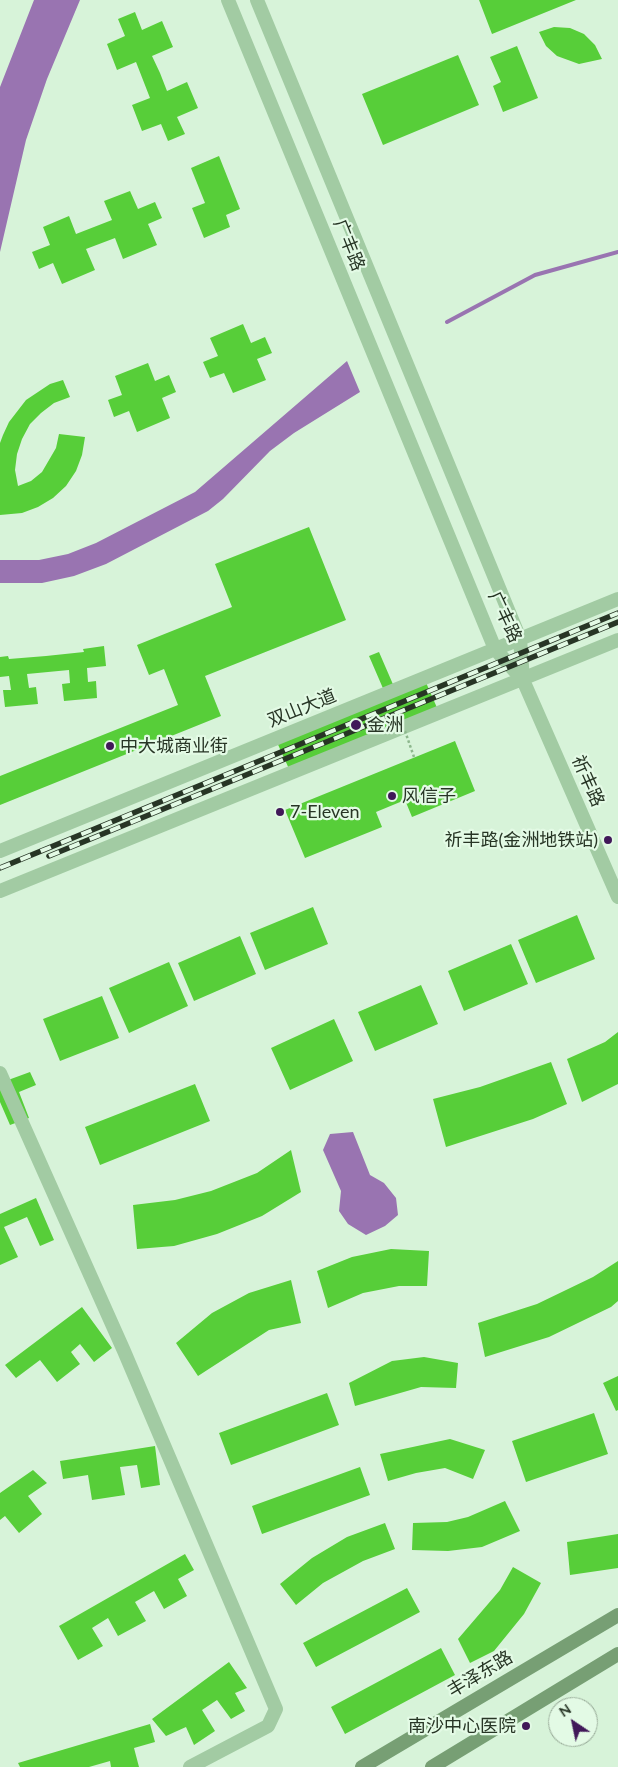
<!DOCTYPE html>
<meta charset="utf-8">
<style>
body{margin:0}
#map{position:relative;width:618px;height:1767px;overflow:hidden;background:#d7f3d9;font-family:Lato,sans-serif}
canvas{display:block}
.north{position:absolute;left:548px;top:1697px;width:50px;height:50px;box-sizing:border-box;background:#e3fae5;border:1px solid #98ab98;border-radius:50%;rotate:326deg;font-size:14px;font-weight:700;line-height:20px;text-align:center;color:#273525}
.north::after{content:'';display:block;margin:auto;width:18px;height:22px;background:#411859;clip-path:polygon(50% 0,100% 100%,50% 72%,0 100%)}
</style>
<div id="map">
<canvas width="618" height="1767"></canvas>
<div class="north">N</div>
</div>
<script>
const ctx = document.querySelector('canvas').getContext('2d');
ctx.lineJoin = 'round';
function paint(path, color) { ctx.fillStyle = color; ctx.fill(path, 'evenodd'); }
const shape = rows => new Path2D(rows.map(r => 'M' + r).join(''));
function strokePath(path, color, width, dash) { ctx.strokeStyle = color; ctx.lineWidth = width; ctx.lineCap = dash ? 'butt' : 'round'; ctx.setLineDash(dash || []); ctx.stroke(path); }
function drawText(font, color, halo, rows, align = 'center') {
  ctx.font = font + ' Lato,"Noto Sans SC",sans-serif'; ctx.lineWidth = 4.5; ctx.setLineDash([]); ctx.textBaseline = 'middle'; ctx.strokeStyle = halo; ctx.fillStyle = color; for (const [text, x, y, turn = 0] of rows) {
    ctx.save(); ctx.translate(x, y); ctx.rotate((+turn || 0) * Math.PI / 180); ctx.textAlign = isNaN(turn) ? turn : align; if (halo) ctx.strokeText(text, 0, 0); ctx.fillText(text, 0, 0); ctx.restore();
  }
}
paint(shape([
 [34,0,80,0,47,79,26,140,0,252,0,87],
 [347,361,360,392,294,433,270,451,223,499,208,511,106,564,74,576,42,583,0,583,0,560,39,560,68,554,96,543,195,492],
 [353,1132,370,1175,384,1183,396,1198,398,1215,385,1226,366,1235,348,1224,339,1211,341,1191,323,1150,330,1134]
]), '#9974b1');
strokePath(shape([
 [447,322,535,275,618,252]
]), '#9974b1', 4);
paint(shape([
 [479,0,576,0,492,34],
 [135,12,142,30,162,21,173,47,152,56,160,73,167,91,187,82,198,108,177,117,185,134,168,141,161,124,142,131,132,105,150,98,136,62,117,70,107,44,125,36,118,19],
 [554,27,570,28,584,34,595,45,602,59,579,64,557,56,546,46,539,32],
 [517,46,538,98,503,112,493,86,501,82,490,57],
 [458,55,479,105,383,145,362,94],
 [219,156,240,209,226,215,230,227,204,238,192,208,205,203,191,168],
 [130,191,138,209,155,202,162,218,148,224,157,245,123,259,115,238,86,249,95,270,62,284,53,263,39,269,32,252,50,245,43,227,69,216,76,234,112,220,104,201],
 [243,324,251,343,265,337,272,353,257,359,266,380,233,393,224,373,210,378,203,362,218,356,210,338],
 [148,363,155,381,169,375,176,392,162,398,170,418,137,432,129,411,114,417,108,400,122,395,115,376],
 [63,380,70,397,54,403,41,413,30,424,22,439,17,454,15,470,18,486,31,481,42,472,56,448,59,434,85,437,82,455,76,471,66,486,53,498,38,507,22,513,0,515,0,443,3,435,9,422,26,400,50,384],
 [309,527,346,620,205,676,221,716,0,805,0,776,178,705,164,669,149,675,137,645,232,607,215,564],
 [104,646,106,666,87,668,88,682,96,681,97,698,64,701,62,684,70,683,69,670,27,674,29,688,36,687,38,704,5,707,3,690,11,690,9,676,0,677,0,657,8,656,9,659,46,656,84,652,83,649],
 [379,652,395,689,424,678,438,710,290,771,275,738,385,693,369,656],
 [455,741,475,791,412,817,405,800,376,812,382,827,305,858,285,810],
 [313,907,328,944,265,970,250,933],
 [577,915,595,959,536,983,518,940],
 [240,936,256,974,194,1001,178,963],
 [511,944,528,984,464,1011,448,971],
 [169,962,188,1006,129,1033,109,988],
 [421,985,438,1024,375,1051,358,1012],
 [102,996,119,1038,60,1061,43,1019],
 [334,1019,353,1061,290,1090,271,1048],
 [618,1032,618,1084,582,1102,567,1059,605,1042],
 [551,1062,567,1104,533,1119,446,1147,433,1099,480,1087],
 [30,1072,36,1085,19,1092,29,1118,10,1125,0,1102,0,1083],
 [195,1084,210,1121,100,1165,85,1127],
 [291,1150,301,1192,262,1216,217,1234,174,1246,137,1249,133,1205,175,1200,211,1191,257,1173],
 [36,1198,54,1240,40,1246,27,1217,4,1227,18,1257,0,1265,0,1214],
 [391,1249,429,1251,427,1286,399,1286,363,1293,328,1308,317,1271,352,1257],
 [618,1261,618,1301,611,1307,549,1337,485,1357,478,1323,537,1304,593,1277],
 [291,1280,301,1323,269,1330,198,1376,176,1343,212,1313,249,1293],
 [82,1307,112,1348,94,1362,80,1344,71,1352,80,1364,57,1382,40,1360,16,1378,5,1365],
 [424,1357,458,1363,456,1388,421,1387,355,1406,349,1383,392,1361],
 [618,1376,618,1410,616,1411,603,1383],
 [327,1393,339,1425,231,1465,219,1433],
 [594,1413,608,1454,526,1482,512,1441],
 [450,1439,485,1450,473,1479,445,1468,416,1473,388,1481,380,1454],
 [155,1446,160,1485,141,1488,137,1465,120,1467,125,1495,92,1500,88,1475,63,1479,60,1461],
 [360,1467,370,1495,262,1534,252,1506],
 [33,1470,47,1483,28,1496,42,1514,19,1533,5,1516,0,1520,0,1493],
 [505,1501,520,1531,482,1547,448,1551,412,1550,413,1523,447,1522,468,1517],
 [385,1523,395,1549,363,1561,323,1583,296,1605,280,1584,312,1558,347,1537],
 [618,1534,618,1568,570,1575,567,1542],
 [185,1554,194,1570,178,1579,187,1596,164,1609,154,1591,135,1602,146,1621,118,1636,108,1618,92,1628,103,1646,78,1660,59,1626],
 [513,1567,541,1583,524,1614,494,1651,470,1663,458,1639,500,1590],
 [407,1588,420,1612,316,1667,303,1643],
 [441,1648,455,1675,345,1734,331,1707],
 [229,1662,247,1688,235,1693,245,1711,231,1719,217,1700,202,1710,215,1731,194,1745,186,1727,166,1736,152,1719],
 [150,1724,155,1742,134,1748,139,1767,111,1767,110,1761,89,1767,20,1767,18,1763]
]), '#57ce39');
strokePath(shape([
 [0,1073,124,1351,276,1709,268,1726,190,1767]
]), '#a2cba3', 14);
strokePath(shape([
 [228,0,495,649,523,680,618,897],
 [257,0,520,639,523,680],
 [0,851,618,599],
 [0,891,618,640]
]), '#a2cba3', 14);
strokePath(shape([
 [362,1767,618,1615],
 [432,1767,618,1654]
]), '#779f74', 14);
const rail = shape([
 [49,856,618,622],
 [0,868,618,613]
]);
strokePath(rail, '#273525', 5.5);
strokePath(rail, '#e3fae5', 4, [11]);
strokePath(shape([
 [405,731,414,757]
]), '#8db78d', 2.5, [2.5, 2.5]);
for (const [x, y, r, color] of [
 [356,725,6,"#411859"],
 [110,746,5,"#411859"],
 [392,796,5,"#411859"],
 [280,812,5,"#411859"],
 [608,840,5,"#411859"],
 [526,1726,5,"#411859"]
]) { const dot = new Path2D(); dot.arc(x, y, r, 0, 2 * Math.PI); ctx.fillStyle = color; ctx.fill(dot); strokePath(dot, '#e3fae5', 2); }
drawText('18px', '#273525', '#e3fae5', [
 ["广丰路",349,245,68],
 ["广丰路",505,617,65],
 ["双山大道",302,708,-22],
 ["祈丰路",588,781,66],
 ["丰泽东路",480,1674,-31]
]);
drawText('18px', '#273525', '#e3fae5', [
 ["金洲",367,725],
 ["中大城商业街",120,746],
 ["风信子",402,796],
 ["7-Eleven",290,812],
 ["祈丰路(金洲地铁站)",598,840,"right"],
 ["南沙中心医院",516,1726,"right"]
], 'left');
</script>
